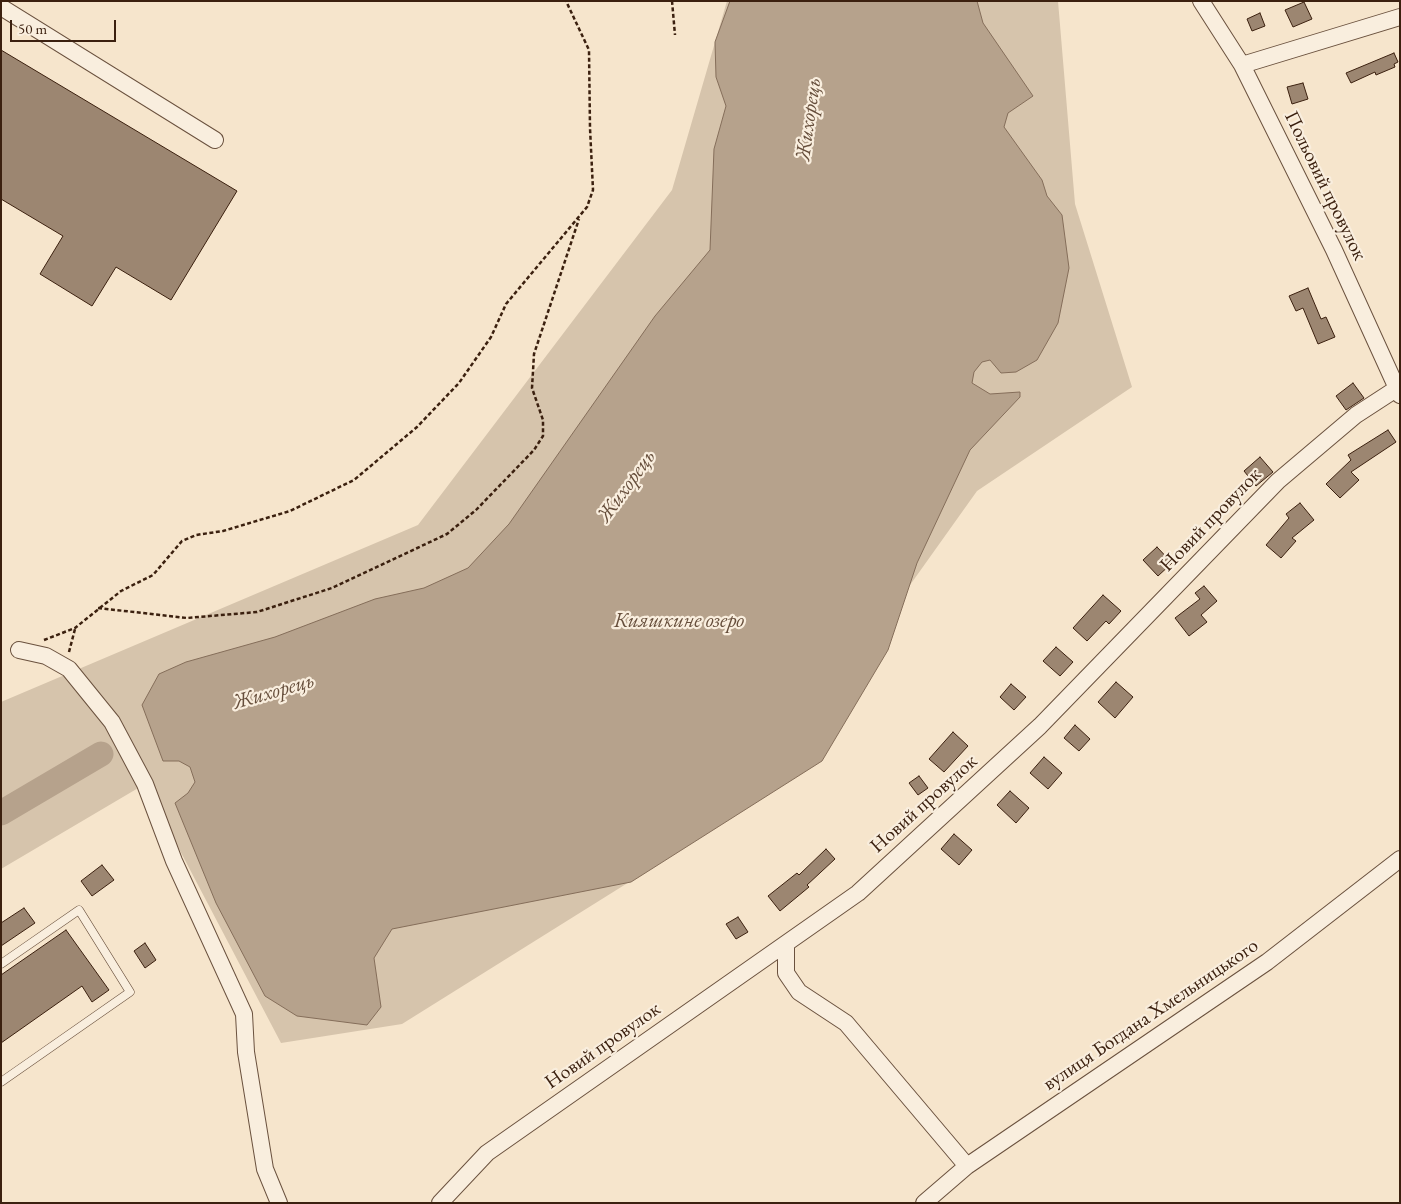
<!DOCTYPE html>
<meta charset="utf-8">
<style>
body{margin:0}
#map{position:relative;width:1401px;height:1204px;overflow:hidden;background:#f6e5cc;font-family:"EB Garamond",serif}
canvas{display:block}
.frame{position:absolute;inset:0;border:2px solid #3b200f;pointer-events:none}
.scale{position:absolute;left:10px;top:20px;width:106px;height:22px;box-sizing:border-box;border:2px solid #3b200f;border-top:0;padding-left:6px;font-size:15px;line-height:18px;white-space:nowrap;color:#3b200f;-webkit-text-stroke:4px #f9eede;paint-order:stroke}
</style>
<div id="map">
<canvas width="1401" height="1204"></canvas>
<div class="frame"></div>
<div class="scale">50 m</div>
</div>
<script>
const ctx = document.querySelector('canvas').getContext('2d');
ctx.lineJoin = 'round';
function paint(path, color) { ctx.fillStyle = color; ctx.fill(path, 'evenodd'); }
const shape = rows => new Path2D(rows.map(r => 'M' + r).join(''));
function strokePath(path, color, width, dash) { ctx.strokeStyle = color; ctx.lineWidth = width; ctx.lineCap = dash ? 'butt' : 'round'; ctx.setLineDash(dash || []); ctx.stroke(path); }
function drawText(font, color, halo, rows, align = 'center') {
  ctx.font = font + ' "EB Garamond",serif'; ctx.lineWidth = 4.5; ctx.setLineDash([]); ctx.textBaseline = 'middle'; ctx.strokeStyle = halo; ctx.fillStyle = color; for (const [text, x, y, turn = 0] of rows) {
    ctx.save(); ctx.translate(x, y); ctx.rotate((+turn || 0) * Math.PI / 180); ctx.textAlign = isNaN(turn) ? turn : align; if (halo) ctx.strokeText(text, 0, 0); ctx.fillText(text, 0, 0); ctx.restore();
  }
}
paint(shape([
 [727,1,1058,1,1075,204,1132,387,977,491,754,804,402,1024,281,1043,145,784,1,869,1,702,418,525,672,190]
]), '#d6c4ac');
const water = shape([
 [730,1,977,1,983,23,1033,96,1008,113,1004,127,1042,180,1047,196,1062,215,1069,268,1058,323,1037,360,1016,372,1001,373,990,360,982,362,974,372,972,383,990,394,1020,392,1020,397,970,450,917,563,888,650,822,761,631,882,392,929,374,958,381,1007,367,1025,297,1016,265,996,216,903,175,803,188,793,195,782,190,767,179,761,163,761,142,705,159,674,186,662,275,637,375,599,424,588,468,568,509,524,655,316,710,250,714,149,726,106,716,77,715,42,730,1]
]);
paint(water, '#b6a28c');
strokePath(water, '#856e5a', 1);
strokePath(shape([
 [1,813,101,754]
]), '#b6a28c', 25);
const building = shape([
 [1304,2,1312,19,1293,27,1285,10,1304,2],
 [1260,13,1265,26,1252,31,1247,19,1260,13],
 [1,50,237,191,171,300,116,267,92,306,40,274,63,236,1,199,1,50],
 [1394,53,1398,62,1394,64,1395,67,1376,75,1375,72,1351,83,1346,73,1394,53],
 [1303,83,1308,99,1292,104,1287,87,1303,83],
 [1308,288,1321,319,1326,317,1335,337,1318,344,1303,308,1296,311,1289,296,1308,288],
 [1353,383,1364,398,1346,410,1336,396,1353,383],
 [1388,430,1396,442,1351,472,1359,480,1340,498,1326,484,1351,460,1348,455,1388,430],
 [1260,457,1273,472,1256,486,1244,471,1260,457],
 [1300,503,1314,520,1292,538,1296,541,1281,558,1266,545,1289,518,1286,514,1300,503],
 [1157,547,1172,563,1158,576,1143,560,1157,547],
 [1204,586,1217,601,1201,615,1207,622,1189,636,1175,618,1200,599,1195,593,1204,586],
 [1103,595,1121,611,1109,624,1106,621,1087,641,1073,628,1103,595],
 [1056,647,1073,662,1060,676,1043,661,1056,647],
 [1116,682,1133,697,1115,718,1098,702,1116,682],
 [1011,684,1026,697,1014,710,1000,697,1011,684],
 [1075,725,1090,739,1079,751,1064,738,1075,725],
 [953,732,968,746,944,772,929,759,953,732],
 [1044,757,1062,773,1048,789,1030,773,1044,757],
 [919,776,928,788,918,795,909,783,919,776],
 [1010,791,1029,808,1016,823,997,805,1010,791],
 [954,834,972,850,959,865,941,849,954,834],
 [826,849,835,859,807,885,809,887,780,911,768,896,797,873,799,875,826,849],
 [102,865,114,880,92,896,81,881,102,865],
 [24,908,35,923,1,946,1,923,24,908],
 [738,917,748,932,736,939,726,924,738,917],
 [66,930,109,990,92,1002,82,986,1,1043,1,975,66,930],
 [145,943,156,960,145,968,134,951,145,943]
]);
paint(building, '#9c8671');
strokePath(building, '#3b200f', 1);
const service = shape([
 [1,964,79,910,130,992,1,1082]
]);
const minor = shape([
 [1201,1,1242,65,1334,250,1400,395],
 [1,7,215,140],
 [1242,65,1400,17],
 [19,650,46,656,69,669,112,722,145,784,174,861,244,1014,246,1052,265,1169,279,1203],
 [786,944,786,973,799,992,846,1023,967,1166],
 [440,1203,487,1153,858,893,1040,726,1278,481,1356,415,1396,389],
 [924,1203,967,1166,1267,962,1400,859]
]);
strokePath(service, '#6a513e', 9);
strokePath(minor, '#6a513e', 18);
strokePath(shape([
 [672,1,675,35],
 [98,608,187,618,257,612,332,588,447,534,476,510,534,450,543,436,543,420,532,388,534,354,579,219],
 [44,640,75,628,121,591,153,575,182,541,196,535,223,531,290,511,354,480,417,427,459,383,491,337,506,304,587,207,593,190,590,128,589,50,566,1],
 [69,652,75,629]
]), '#3b200f', 2.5, [4, 2.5]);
strokePath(service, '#f9eede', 8);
strokePath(minor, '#f9eede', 16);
drawText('20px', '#3b200f', '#f9eede', [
 ["Польовий провулок",1325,186,64],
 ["Новий провулок",1211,520,-46],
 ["Новий провулок",924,804,-42],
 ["вулиця Богдана Хмельницького",1151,1015,-34],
 ["Новий провулок",603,1046,-35]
]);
drawText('italic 21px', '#664e3b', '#f9eede', [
 ["Жихорець",809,119,-82],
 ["Жихорець",627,486,-54],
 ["Кияшкине озеро",679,621],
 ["Жихорець",274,692,-16]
]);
</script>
